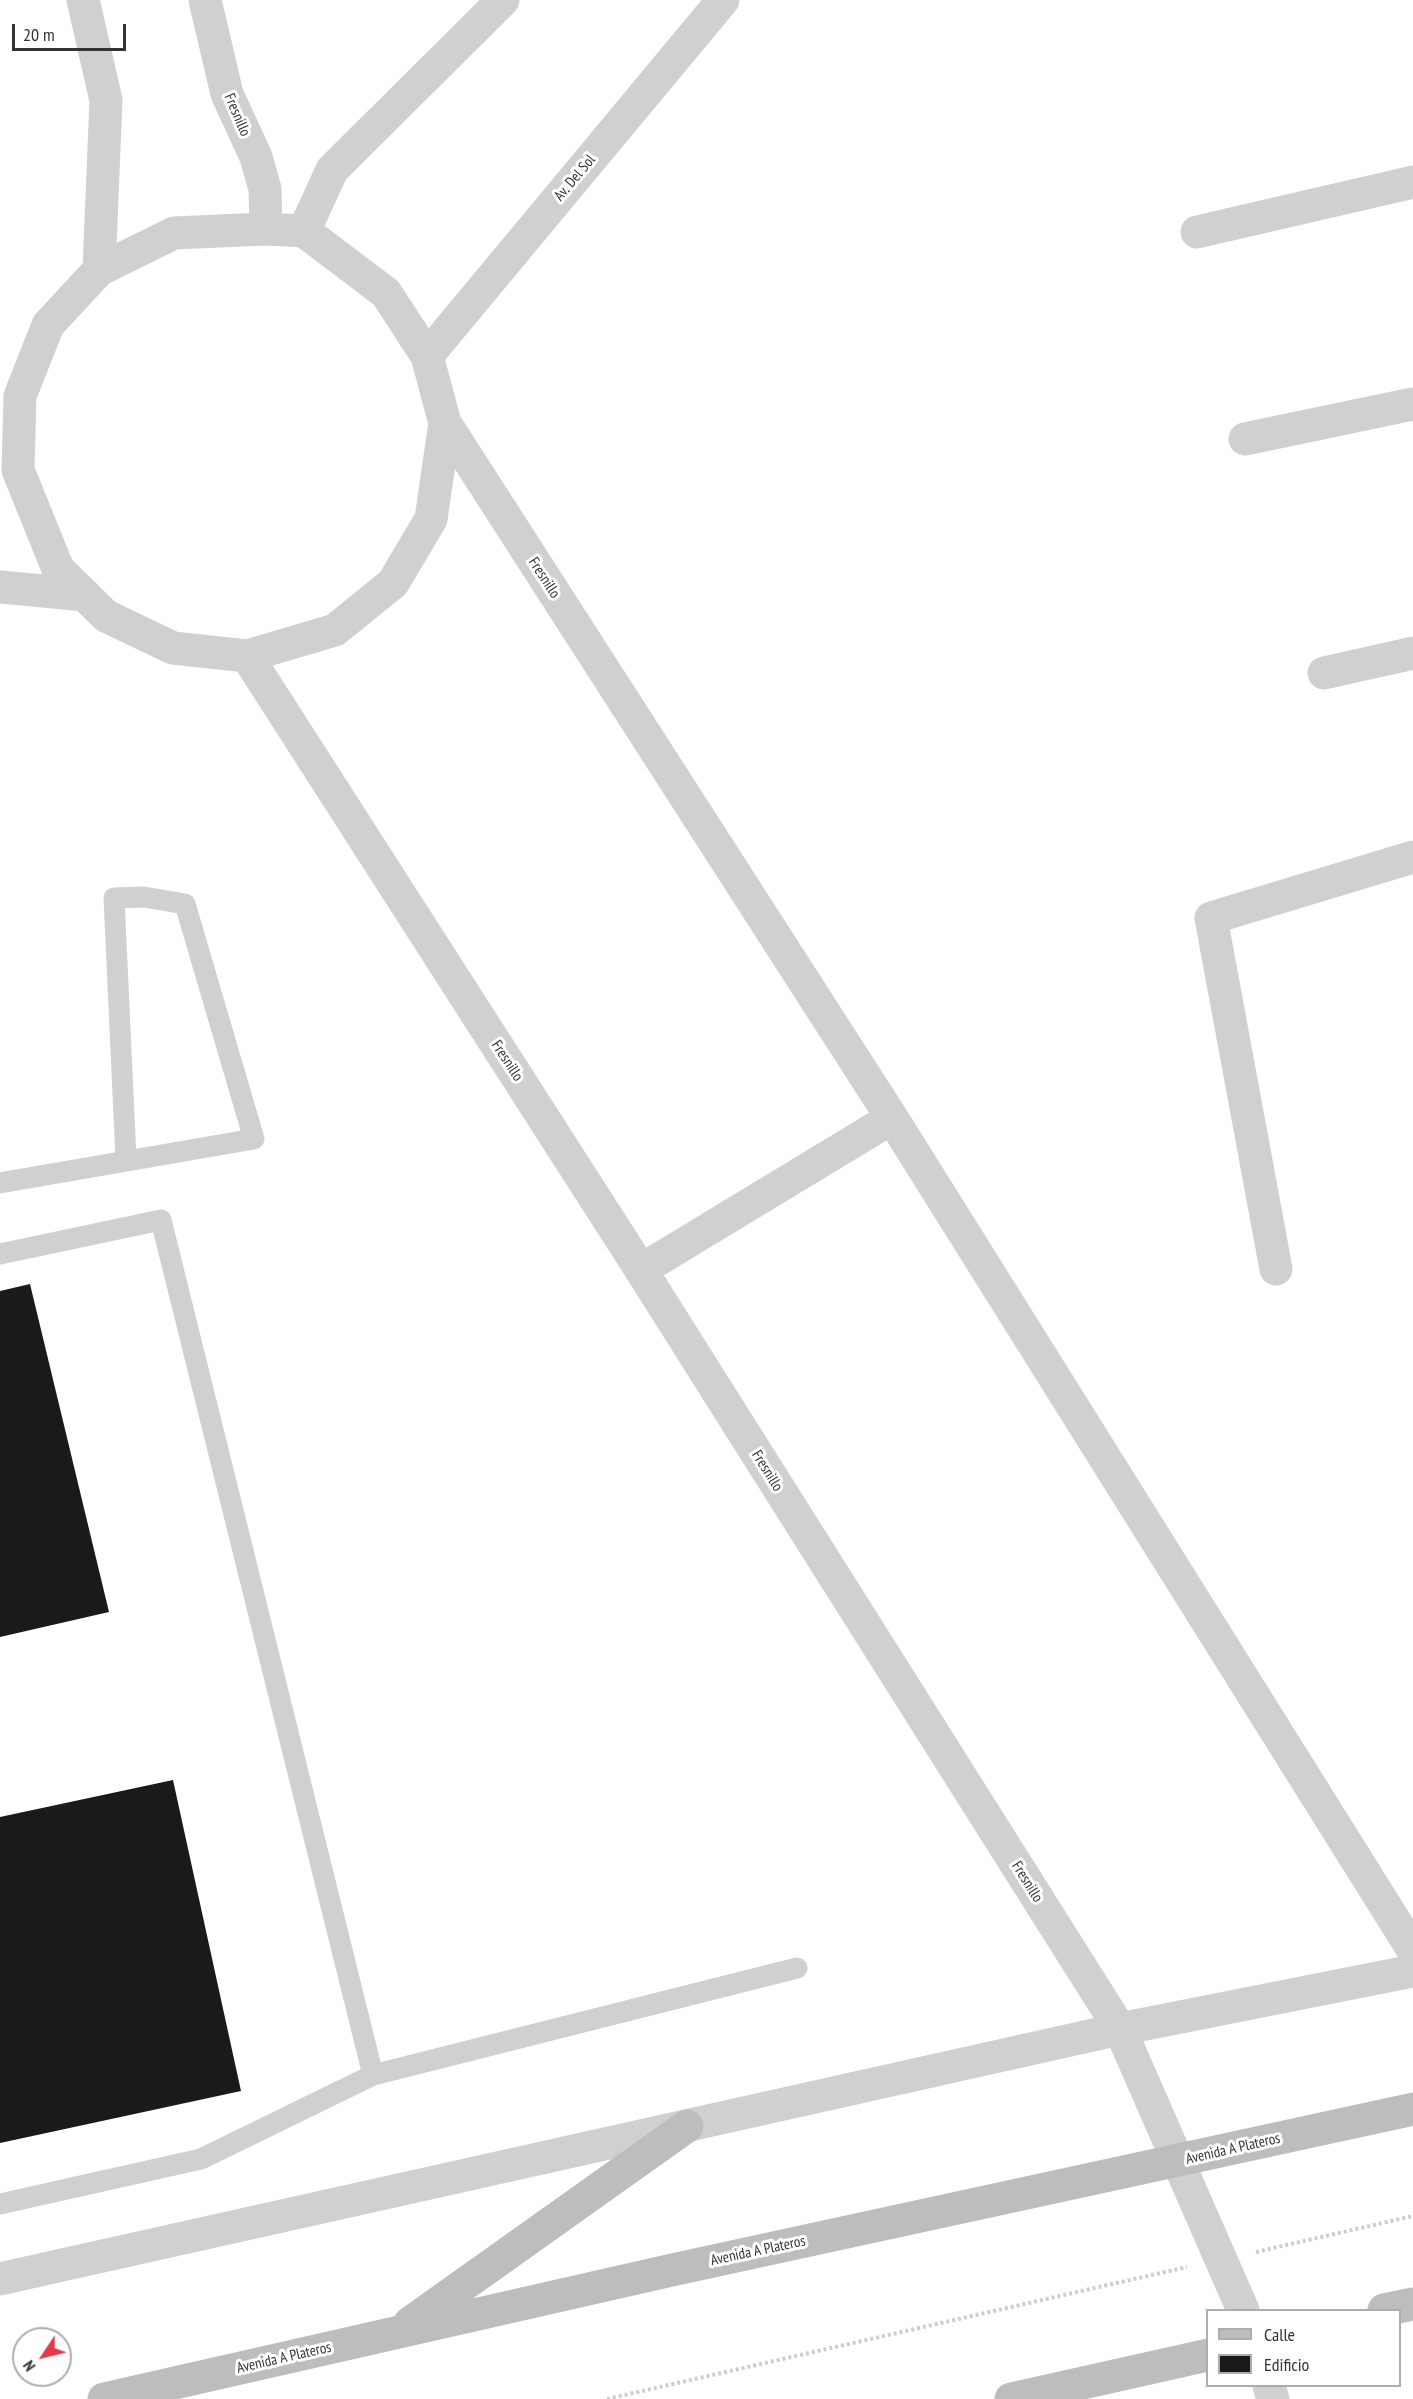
<!DOCTYPE html>
<style>
body{margin:0}
#map{position:relative;width:1413px;height:2399px;overflow:hidden;background:#fff;font-family:"PT Sans Narrow",sans-serif}
canvas{display:block}
.legend{position:absolute;left:1206px;top:2309px;width:195px;height:78px;box-sizing:border-box;background:#fff;border:2px solid #adadad;margin:0;padding:8px 10px;list-style:none;font-size:18px;color:#333}
.legend li{display:flex;align-items:center;gap:12px;height:30px}
.legend b{width:30px;border:2px solid #adadad}
.north{position:absolute;left:12px;top:2327px;width:60px;height:60px;box-sizing:border-box;background:#fff;border:2px solid #adadad;border-radius:50%;rotate:235deg;font-size:16px;font-weight:700;line-height:24px;text-align:center;color:#333}
.north::after{content:'';display:block;margin:auto;width:21px;height:27px;background:#e63946;clip-path:polygon(50% 0,100% 100%,50% 72%,0 100%)}
.scale{position:absolute;left:12px;top:24px;width:114px;height:27px;box-sizing:border-box;border:3px solid #333;border-top:0;padding-left:8px;font-size:18px;line-height:21px;white-space:nowrap;color:#333;-webkit-text-stroke:4px #fff;paint-order:stroke}
</style>
<div id="map">
<canvas width="1413" height="2399"></canvas>
<ul class="legend">
<li><b style="height:8px;background:#bdbdbd"></b>Calle</li>
<li><b style="height:16px;background:#1a1a1a"></b>Edificio</li>
</ul>
<div class="north">N</div>
<div class="scale">20 m</div>
</div>
<script>
const ctx = document.querySelector('canvas').getContext('2d');
ctx.lineJoin = 'round';
function paint(path, color) { ctx.fillStyle = color; ctx.fill(path, 'evenodd'); }
const shape = rows => new Path2D(rows.map(r => 'M' + r).join(''));
function strokePath(path, color, width, dash) { ctx.strokeStyle = color; ctx.lineWidth = width; ctx.lineCap = dash ? 'butt' : 'round'; ctx.setLineDash(dash || []); ctx.stroke(path); }
function drawText(font, color, halo, rows, align = 'center') {
  ctx.font = font + ' "PT Sans Narrow",sans-serif'; ctx.lineWidth = 6; ctx.setLineDash([]); ctx.textBaseline = 'middle'; ctx.strokeStyle = halo; ctx.fillStyle = color; for (const [text, x, y, turn = 0] of rows) {
    ctx.save(); ctx.translate(x, y); ctx.rotate((+turn || 0) * Math.PI / 180); ctx.textAlign = isNaN(turn) ? turn : align; if (halo) ctx.strokeText(text, 0, 0); ctx.fillText(text, 0, 0); ctx.restore();
  }
}
paint(shape([
 [30,1284,109,1612,0,1637,0,1291],
 [173,1780,241,2091,0,2143,0,1817]
]), '#1a1a1a');
strokePath(shape([
 [1256,2252,1413,2216],
 [607,2399,1187,2267]
]), '#cdcdcd', 4, [3, 3]);
strokePath(shape([
 [0,1183,254,1139,185,904,144,897,114,898,126,1159],
 [0,1254,161,1220,373,2075],
 [0,2204,201,2159,373,2075,797,1968]
]), '#d0d0d0', 21);
strokePath(shape([
 [83,0,106,100,99,270],
 [205,0,227,94,256,157,265,189,266,229],
 [266,229,304,231,386,293,427,356,445,423,431,519,393,583,335,630,247,656,173,648,106,616,58,569,18,470,20,396,48,325,99,270,174,233,266,229],
 [304,231,332,170,503,0],
 [1197,232,1413,182],
 [427,356,723,0],
 [445,423,892,1118,1413,1950],
 [1245,439,1413,404],
 [0,587,85,595],
 [247,656,641,1270,1120,2029,1243,2310],
 [1324,673,1413,653],
 [1276,1269,1211,918,1413,857],
 [641,1270,892,1118],
 [0,2279,1120,2029,1413,1971],
 [1269,2386,1273,2399]
]), '#d0d0d0', 33);
strokePath(shape([
 [1384,2310,1413,2304],
 [410,2323,687,2126],
 [104,2399,672,2270,1413,2109],
 [1011,2399,1208,2355]
]), '#bdbdbd', 33);
drawText('15px', '#333', '#fff', [
 ["Fresnillo",237,115,67],
 ["Av. Del Sol",575,178,-50],
 ["Fresnillo",544,578,57],
 ["Fresnillo",507,1061,57],
 ["Fresnillo",767,1471,58],
 ["Fresnillo",1027,1882,58],
 ["Avenida A Plateros",1233,2149,-13],
 ["Avenida A Plateros",758,2251,-12],
 ["Avenida A Plateros",284,2358,-13]
]);
</script>
